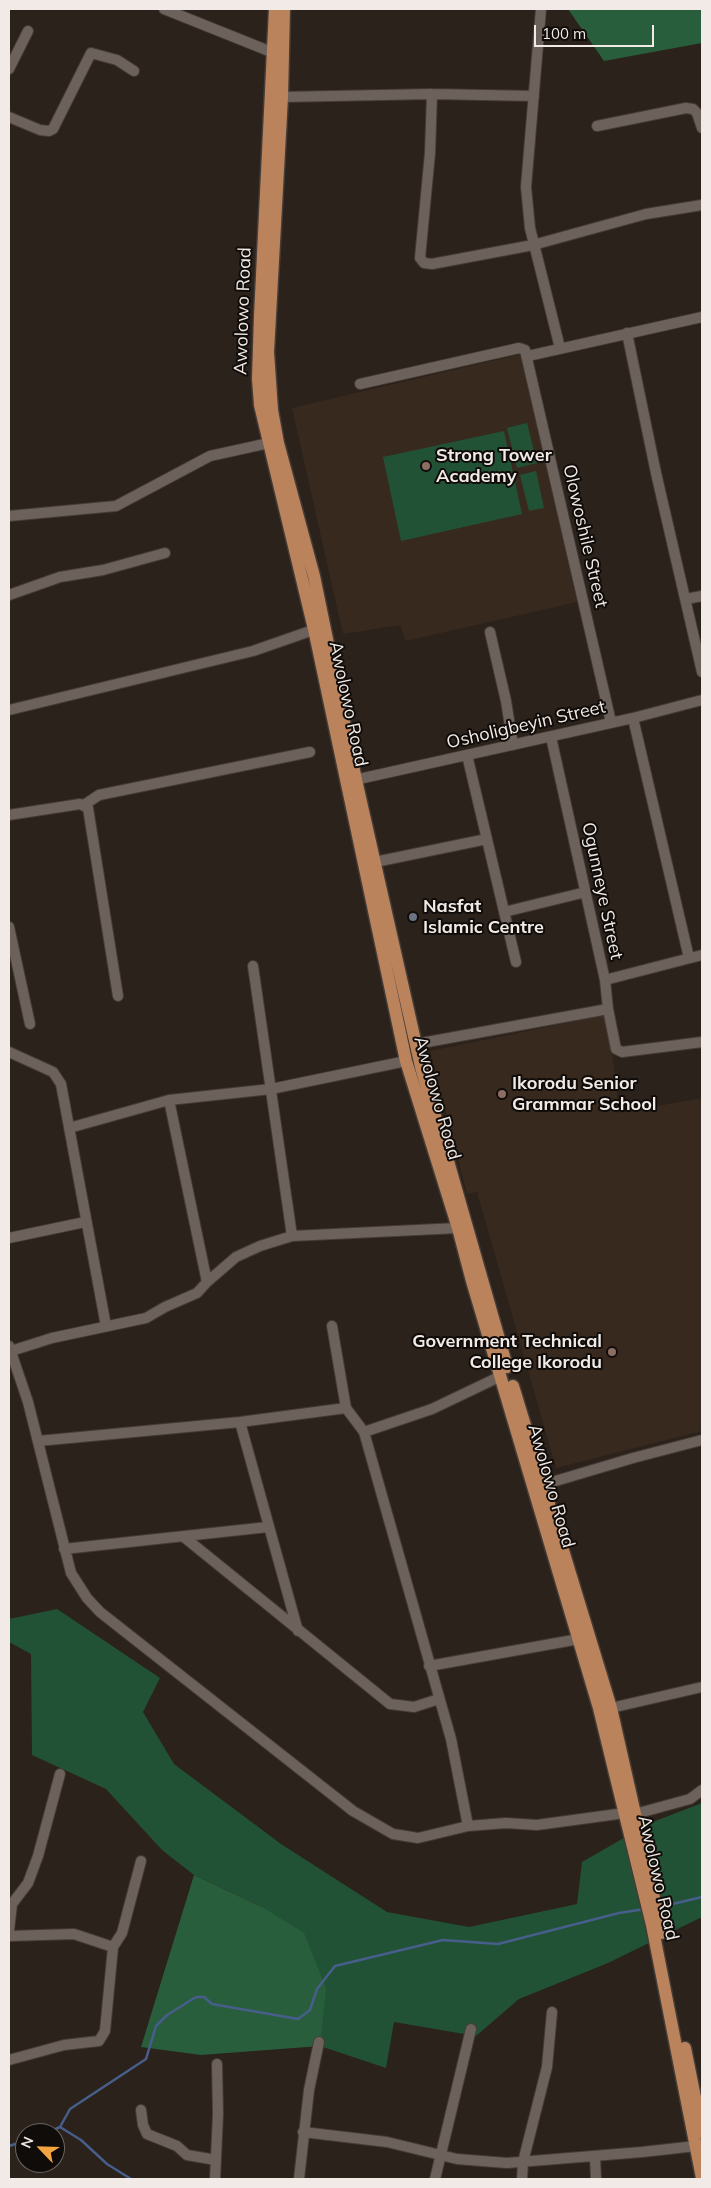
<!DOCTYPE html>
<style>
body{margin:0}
#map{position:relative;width:711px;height:2188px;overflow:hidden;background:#2b221b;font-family:Mulish,sans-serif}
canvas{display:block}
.frame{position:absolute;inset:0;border:10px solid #f1eae6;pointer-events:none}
.north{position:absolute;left:15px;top:2123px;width:50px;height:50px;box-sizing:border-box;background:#100c09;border:1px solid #6a6561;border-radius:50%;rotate:294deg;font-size:14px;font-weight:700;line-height:20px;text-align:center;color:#f1eae6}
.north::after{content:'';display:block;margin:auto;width:18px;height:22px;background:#f2a541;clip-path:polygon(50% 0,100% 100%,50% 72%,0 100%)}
.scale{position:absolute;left:534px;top:25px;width:120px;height:22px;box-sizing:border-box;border:2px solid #f1eae6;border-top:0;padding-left:6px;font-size:15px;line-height:18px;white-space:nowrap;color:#f1eae6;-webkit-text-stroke:4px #100c09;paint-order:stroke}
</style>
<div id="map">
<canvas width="711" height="2188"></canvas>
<div class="frame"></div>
<div class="north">N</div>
<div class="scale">100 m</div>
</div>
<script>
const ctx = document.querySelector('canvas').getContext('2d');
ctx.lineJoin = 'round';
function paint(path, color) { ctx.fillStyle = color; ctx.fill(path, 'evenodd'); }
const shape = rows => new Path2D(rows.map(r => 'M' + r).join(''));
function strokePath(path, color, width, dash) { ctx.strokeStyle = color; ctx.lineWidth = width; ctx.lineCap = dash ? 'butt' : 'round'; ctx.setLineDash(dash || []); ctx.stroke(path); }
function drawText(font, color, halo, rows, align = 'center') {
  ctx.font = font + ' Mulish,sans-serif'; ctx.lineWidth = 4; ctx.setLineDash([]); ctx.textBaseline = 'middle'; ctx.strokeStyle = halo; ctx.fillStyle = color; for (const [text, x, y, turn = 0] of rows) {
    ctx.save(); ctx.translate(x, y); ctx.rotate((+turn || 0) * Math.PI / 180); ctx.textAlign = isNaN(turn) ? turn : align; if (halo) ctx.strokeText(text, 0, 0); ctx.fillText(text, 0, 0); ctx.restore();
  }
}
paint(shape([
 [521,354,577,602,406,641,400,625,343,634,292,408],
 [605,1015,613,1060,619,1113,702,1098,702,1431,556,1468,477,1192,467,1194,430,1051]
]), '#38291f');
paint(shape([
 [527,423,537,463,517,468,507,428],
 [504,431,522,514,401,541,383,457],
 [536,471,544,508,529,511,520,475],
 [57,1609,160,1678,143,1712,174,1764,281,1844,387,1912,469,1927,577,1904,582,1862,650,1823,702,1803,702,1918,700,1918,608,1963,519,1999,476,2036,394,2022,386,2068,320,2046,262,1907,194,1875,162,1850,106,1789,32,1755,31,1654,9,1642,9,1619]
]), '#225235');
paint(shape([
 [568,9,702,9,702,43,604,61],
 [194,1875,262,1907,304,1933,326,1988,320,2046,201,2055,141,2047]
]), '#295e3d');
strokePath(shape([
 [660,1907,702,1897],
 [60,2127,81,2140,107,2164,131,2179],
 [47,2133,60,2127,70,2109,146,2059,156,2026,167,2015,196,1997,204,1997,212,2004,298,2019,310,2010,317,1989,335,1966,443,1940,498,1944,619,1913,645,1909],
 [9,2146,25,2141]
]), '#475e8b', 2.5);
const minor = shape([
 [164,9,274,53],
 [541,9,526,187,530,228,560,348],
 [9,69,28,31],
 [432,94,430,153,420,258,424,263,432,264,533,245,646,214,702,205],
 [282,97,432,94,534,96],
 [9,117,40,130,49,131,53,129,91,53,117,60,134,71],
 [597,126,686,108,693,109,697,113,702,128],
 [627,333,656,473,702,672],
 [528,356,702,317],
 [360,384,519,348,525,350,611,722],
 [9,516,116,506,210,456,269,443],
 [9,595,60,577,103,570,165,553],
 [686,599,702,596],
 [490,632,506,701,513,745],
 [9,710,253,651,319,628],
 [633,718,689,958],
 [551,737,605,980,608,1009,616,1049,622,1052,702,1042],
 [467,755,516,962],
 [350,781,633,718,702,700],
 [84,805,99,795,310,752],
 [9,815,80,804,88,808,118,996],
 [375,862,487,839],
 [504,912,586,892],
 [9,927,30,1024],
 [253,966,292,1236],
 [605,980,702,955],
 [416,1044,608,1009],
 [9,1052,53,1072,61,1084,106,1326],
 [169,1100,207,1282],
 [69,1128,169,1100,271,1089,406,1061],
 [9,1238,85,1222],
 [332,1326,346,1408,364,1432,451,1739,468,1826],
 [9,1346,28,1402,71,1573,87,1598,100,1612,353,1811,393,1834,418,1838,468,1826,506,1823,537,1825,625,1813],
 [11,1351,52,1338,146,1318,165,1307,197,1293,207,1282,236,1257,260,1246,292,1236,458,1228],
 [240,1422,298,1631],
 [364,1432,432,1409,501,1376],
 [38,1441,240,1422,346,1408],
 [542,1485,633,1458,702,1440],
 [184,1537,390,1704,414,1707,439,1699],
 [64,1549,268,1527],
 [429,1666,579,1639],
 [611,1708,702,1687],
 [635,1814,690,1799,702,1790],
 [9,1930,12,1904,28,1883,38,1856,60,1774],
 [9,1936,74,1934,113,1947],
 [9,2060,64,2045,99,2041,105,2031,113,1947,122,1933,141,1861],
 [141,2110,143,2125,147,2134,177,2146,187,2155,216,2160],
 [303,2132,387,2142,457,2159,507,2163,642,2152,696,2146,702,2141],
 [595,2157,596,2179],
 [215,2179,218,2114,217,2064],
 [299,2179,309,2090,319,2042],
 [435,2179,471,2029],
 [522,2179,523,2162,547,2067,552,2012]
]);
const major = shape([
 [275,9,260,316,258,379,260,405,314,629,406,1061,458,1228,472,1281,599,1708,652,1925,702,2178],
 [284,9,282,97,268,352,272,410,278,443,314,576,356,780,421,1067,507,1367],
 [513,1386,611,1708,662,1933],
 [685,2048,702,2132]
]);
strokePath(minor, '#443c37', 12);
strokePath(major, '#443c37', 15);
strokePath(minor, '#6d625b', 10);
strokePath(major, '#bb835c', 12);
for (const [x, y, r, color] of [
 [426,466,5,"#8d6e63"],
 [413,917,5,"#6b7280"],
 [502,1094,5,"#8d6e63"],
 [612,1352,5,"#8d6e63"]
]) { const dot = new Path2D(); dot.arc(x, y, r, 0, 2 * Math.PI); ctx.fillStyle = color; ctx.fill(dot); strokePath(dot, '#100c09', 2); }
drawText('18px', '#f1eae6', '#100c09', [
 ["Awolowo Road",243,311,-88],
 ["Olowoshile Street",585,536,77],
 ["Awolowo Road",348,704,78],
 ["Osholigbeyin Street",526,725,-13],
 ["Ogunneye Street",602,891,78],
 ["Awolowo Road",437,1098,74],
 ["Awolowo Road",551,1486,74],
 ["Awolowo Road",658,1878,77]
]);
drawText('bold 18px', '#f1eae6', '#100c09', [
 ["Strong Tower",436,456],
 ["Academy",436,477],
 ["Nasfat",423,907],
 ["Islamic Centre",423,928],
 ["Ikorodu Senior",512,1084],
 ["Grammar School",512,1105],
 ["Government Technical",602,1342,"right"],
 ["College Ikorodu",602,1363,"right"]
], 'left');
</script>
